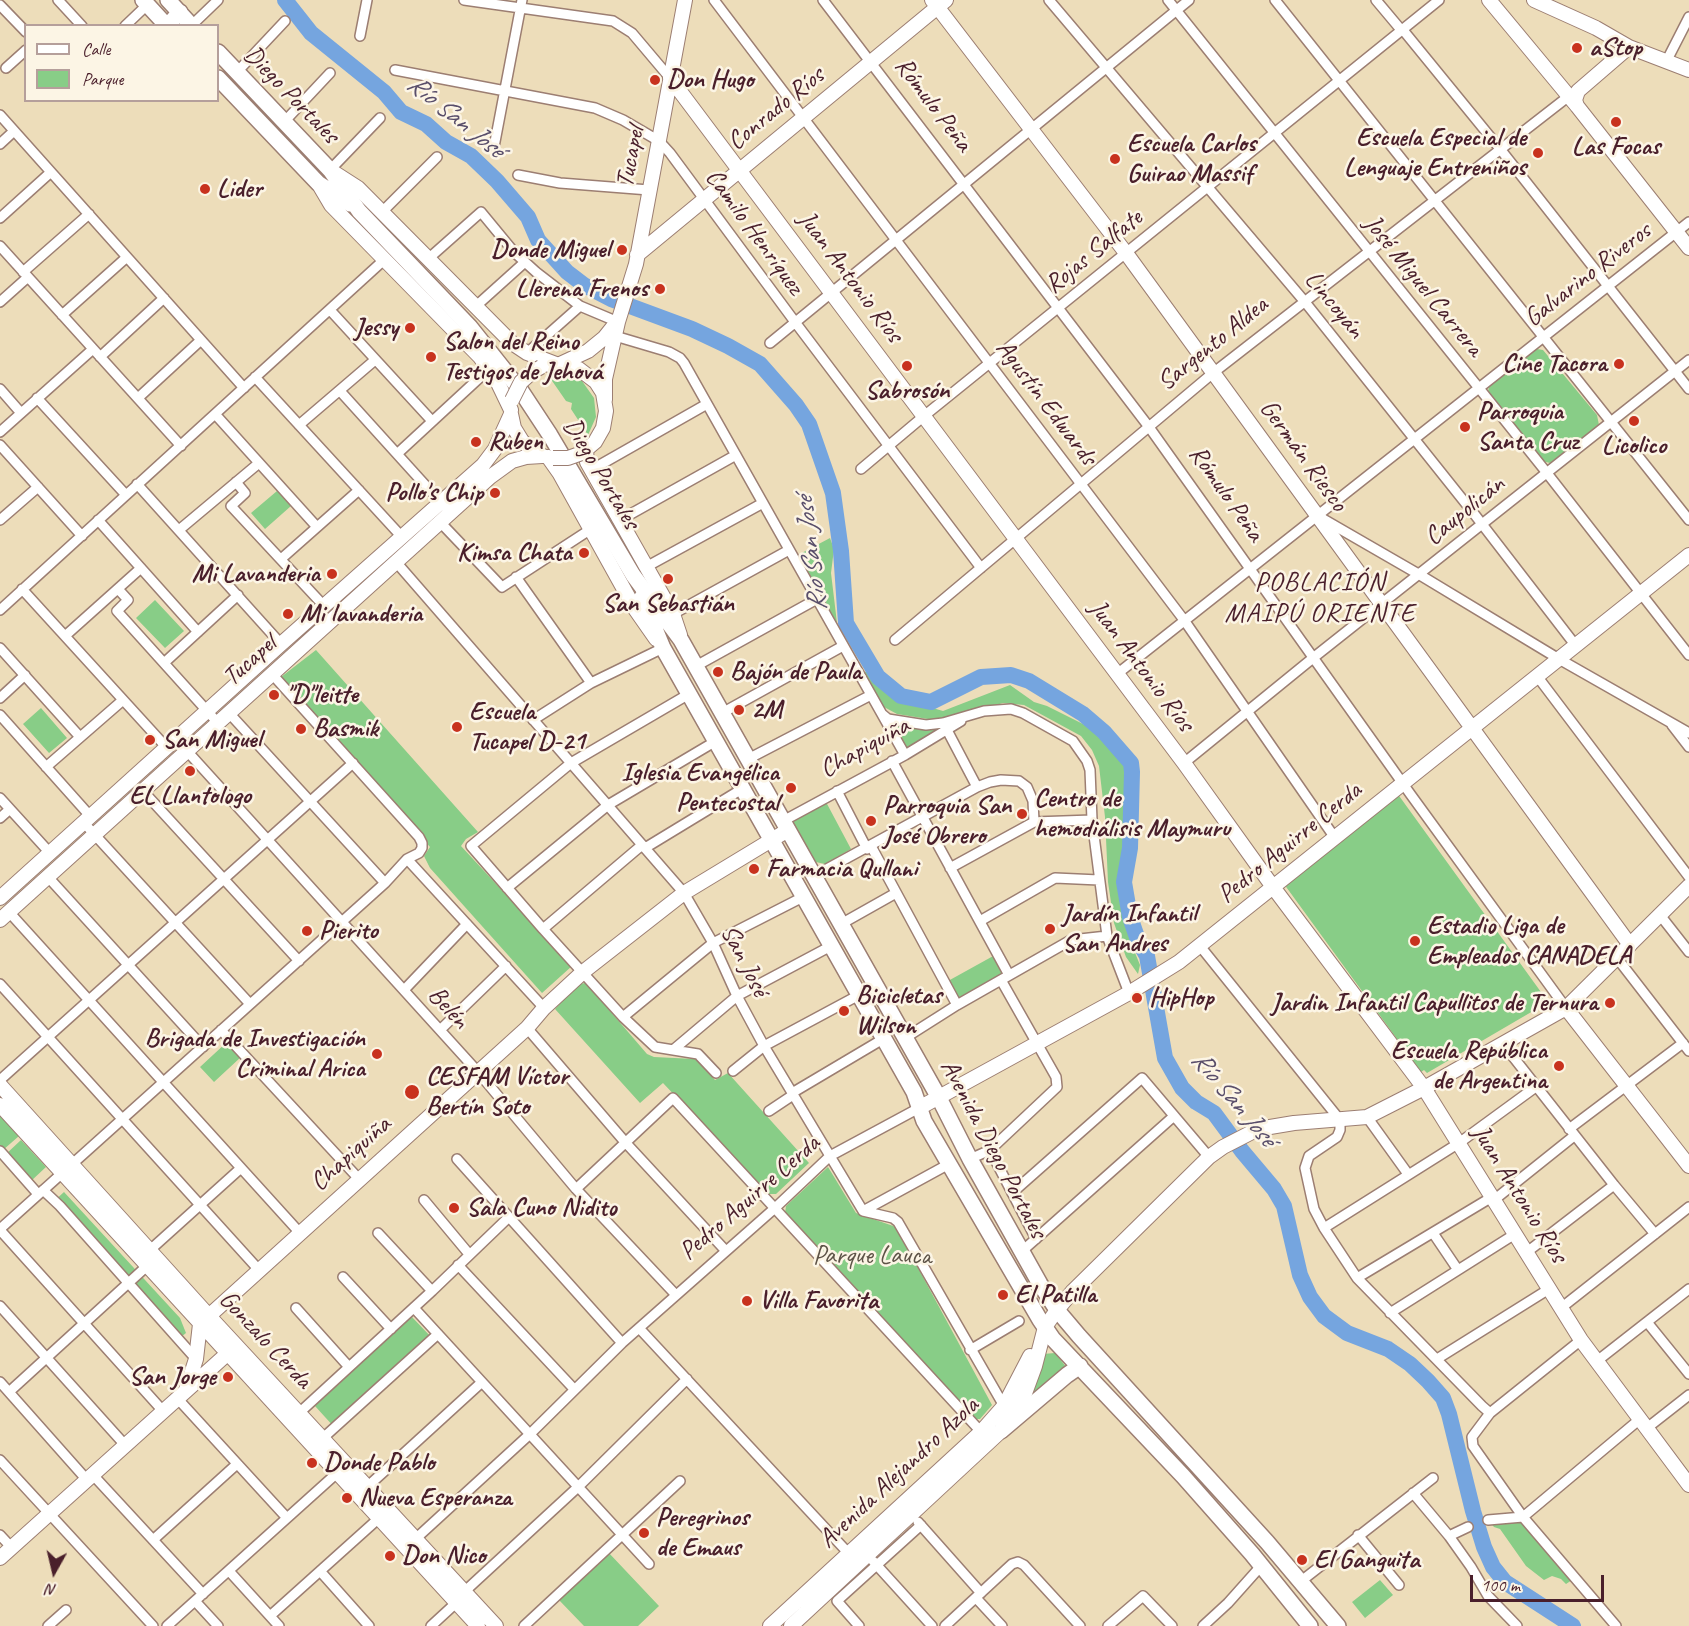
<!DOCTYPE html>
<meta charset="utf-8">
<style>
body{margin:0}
#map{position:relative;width:1689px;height:1626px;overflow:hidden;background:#edddba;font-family:Caveat,sans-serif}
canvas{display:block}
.legend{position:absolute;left:24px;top:24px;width:195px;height:78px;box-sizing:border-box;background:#fcf5e5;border:2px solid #b59f9b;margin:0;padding:8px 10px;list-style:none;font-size:18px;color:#4a1f2b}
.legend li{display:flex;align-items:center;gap:12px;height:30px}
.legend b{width:30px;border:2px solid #b59f9b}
.north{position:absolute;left:24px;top:1542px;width:60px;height:60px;-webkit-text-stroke:4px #fcf5e5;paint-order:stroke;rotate:188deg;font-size:16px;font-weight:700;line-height:24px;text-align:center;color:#4a1f2b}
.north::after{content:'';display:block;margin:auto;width:21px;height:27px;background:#4a1f2b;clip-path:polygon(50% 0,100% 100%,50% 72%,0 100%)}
.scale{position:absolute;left:1470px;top:1575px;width:134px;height:27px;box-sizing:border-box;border:3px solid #4a1f2b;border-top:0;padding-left:8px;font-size:18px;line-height:21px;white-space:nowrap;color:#4a1f2b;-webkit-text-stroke:4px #fcf5e5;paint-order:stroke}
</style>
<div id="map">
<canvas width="1689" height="1626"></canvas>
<ul class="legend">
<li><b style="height:8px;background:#fff"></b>Calle</li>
<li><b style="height:16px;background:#88cd87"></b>Parque</li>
</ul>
<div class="north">N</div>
<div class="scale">100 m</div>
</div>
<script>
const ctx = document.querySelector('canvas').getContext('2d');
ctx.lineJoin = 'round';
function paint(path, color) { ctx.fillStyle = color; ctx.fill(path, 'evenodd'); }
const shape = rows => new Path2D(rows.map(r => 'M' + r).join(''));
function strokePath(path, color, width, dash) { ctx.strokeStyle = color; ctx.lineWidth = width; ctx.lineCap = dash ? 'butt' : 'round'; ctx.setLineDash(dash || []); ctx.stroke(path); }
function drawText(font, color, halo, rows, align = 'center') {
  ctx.font = font + ' Caveat,sans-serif'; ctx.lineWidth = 5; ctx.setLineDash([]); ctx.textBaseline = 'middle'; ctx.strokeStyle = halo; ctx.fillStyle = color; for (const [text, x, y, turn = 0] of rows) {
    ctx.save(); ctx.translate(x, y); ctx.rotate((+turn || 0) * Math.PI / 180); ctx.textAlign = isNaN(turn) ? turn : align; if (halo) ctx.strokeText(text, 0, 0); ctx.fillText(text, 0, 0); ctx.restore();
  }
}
paint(shape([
 [1537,349,1543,350,1597,415,1599,425,1550,463,1542,461,1488,392,1489,386],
 [562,373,572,376,582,381,594,398,596,417,588,435,571,409,572,403,566,401,548,375],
 [277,491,291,506,265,529,251,513],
 [830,538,834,549,831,573,837,623,798,555],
 [155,600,184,631,165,648,136,618],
 [316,650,478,832,466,839,461,846,572,966,542,993,430,868,424,856,430,847,281,677],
 [868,670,883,688,905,700,943,711,1010,685,1034,702,1047,706,1089,727,1124,760,1129,778,1125,790,1129,832,1123,857,1124,893,1131,943,1140,965,1138,974,1126,957,1114,923,1108,882,1105,817,1099,766,1092,750,1081,736,1024,705,1003,703,957,717,934,720,897,714,884,707,864,673],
 [41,708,67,738,49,753,23,724],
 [895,724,915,729,940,729,905,749,892,725],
 [1397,793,1546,999,1545,1004,1427,1073,1424,1070,1421,1072,1284,884],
 [826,802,851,849,825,864,811,861,792,831,793,820],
 [995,955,1002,975,959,1001,948,981],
 [586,983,647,1054,654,1057,695,1059,715,1080,728,1073,809,1163,776,1194,768,1194,663,1083,640,1103,555,1009,578,984],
 [227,1042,241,1057,214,1082,200,1067],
 [0,1115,19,1136,3,1150,0,1147],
 [21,1140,46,1167,30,1182,5,1155],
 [828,1167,856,1213,896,1227,992,1405,980,1419,973,1419,785,1213,786,1206],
 [64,1192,180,1318,186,1333,176,1341,51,1204],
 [411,1316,432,1338,335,1428,315,1406],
 [1055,1353,1067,1368,1027,1401,1043,1354],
 [1523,1517,1575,1578,1566,1584,1561,1579,1552,1576,1544,1580,1526,1566,1500,1529,1494,1527,1488,1520],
 [608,1552,659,1606,638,1626,584,1626,558,1599],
 [1380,1580,1393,1595,1365,1618,1352,1602]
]), '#88cd87');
strokePath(shape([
 [285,0,311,33,384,92,401,112,426,124,446,142,471,156,497,181,528,217,538,240,567,272,584,285,611,299,692,329,728,346,760,364,796,405,809,424,833,493,841,551,846,623,878,677,901,696,931,702,981,677,1011,675,1029,681,1083,714,1104,732,1131,763,1132,772,1130,848,1124,882,1130,917,1138,940,1147,956,1165,1058,1182,1088,1196,1102,1214,1113,1242,1151,1274,1189,1284,1206,1300,1275,1310,1297,1324,1316,1347,1333,1388,1349,1410,1364,1428,1381,1443,1398,1449,1414,1473,1511,1484,1547,1493,1567,1505,1582,1573,1626]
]), '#75a5df', 16);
const street = shape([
 [58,0,82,26],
 [464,0,613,21,632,33,670,78],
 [714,0,1184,620,1335,838],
 [823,0,1149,427,1411,795,1566,1008],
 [1049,0,1305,302,1475,515,1576,646],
 [1168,0,1543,468,1689,655],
 [1275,0,1689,520],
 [1376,0,1402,31],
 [0,5,26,32],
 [192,25,218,0],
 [125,26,147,5],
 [1403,30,1501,150,1689,389],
 [360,36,367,0],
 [1666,62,1689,17],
 [6,68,26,50],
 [395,70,595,108,623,120,659,141,670,153,795,322,981,568],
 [237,72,285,21],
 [0,115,244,388],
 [284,122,330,73],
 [0,144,14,131],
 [494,147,522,0],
 [330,170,380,118],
 [518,175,560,183,649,190],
 [382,212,437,157],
 [0,218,51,172],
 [0,246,181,446],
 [428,259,481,212,514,252,536,272,580,306,618,322],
 [23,272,89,214],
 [0,302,28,277],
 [475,307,525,262],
 [330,310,432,421],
 [62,315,127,257],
 [615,336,669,352,680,358,684,363,905,755],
 [770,343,1189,0],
 [527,353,580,306],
 [100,357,164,298],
 [255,377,401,536],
 [0,389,21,413],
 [340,391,445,507],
 [37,398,126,495],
 [138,398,201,340],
 [215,414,317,527],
 [299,425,375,360],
 [0,432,93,349],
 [0,445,82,536],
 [397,454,489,369],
 [861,469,924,416,1439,0],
 [591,470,707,404],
 [236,482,245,493,231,506,324,606],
 [137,484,281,644],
 [1323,519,1420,575,1559,659,1689,733],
 [0,520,38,487],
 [98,520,198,632],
 [620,520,736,455],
 [440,522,502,587,591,529],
 [179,530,259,463],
 [281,559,359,490],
 [396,562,684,893,713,943,737,996,764,1046,863,1211,893,1218,898,1222,1004,1406],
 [646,567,763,503],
 [516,577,591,683],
 [22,589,167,748],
 [118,589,128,600,117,611,218,723],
 [0,610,385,259],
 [673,614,789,550],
 [65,636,141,568],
 [895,640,1213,373,1569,96],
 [0,648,80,737],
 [164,663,238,595],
 [696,666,817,599],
 [1117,674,1689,222],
 [1537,676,1689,877],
 [689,694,571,763,471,846,543,929,623,1017,655,1047,698,1054,716,1073],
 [0,698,25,675],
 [229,713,385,883],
 [722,713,843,646],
 [882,714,888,719,926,725,943,723,984,711,1011,709,1023,713,1073,741,1087,761,1090,770,1092,820,1107,936,1129,993],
 [0,715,91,817],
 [533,720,591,683,663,648],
 [1672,725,1689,747],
 [947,730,977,787],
 [187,751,478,1072,576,1189,676,1295],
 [748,759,871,695],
 [892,761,1009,975],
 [1184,763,1313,658,1689,360],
 [46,767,123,700],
 [143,791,299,961],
 [837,791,867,849],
 [0,798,50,853],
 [0,818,10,809],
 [783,821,905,755,961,721],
 [84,823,250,1004],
 [871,846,957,1005],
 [645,848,742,789],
 [407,859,544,1008],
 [950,868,1034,822,1092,820],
 [814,876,977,787,990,782,1001,780,1019,781,1027,787,1033,801,1034,822],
 [48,877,203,1047],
 [507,888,608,805,716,741],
 [9,912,300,1233],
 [1660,915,1689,952],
 [980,921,1055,878,1099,880],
 [841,924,896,893],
 [543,929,642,845],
 [1200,946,1340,1120,1340,1130,1337,1137,1309,1156,1305,1168,1314,1209,1324,1228,1357,1278,1482,1406,1490,1413],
 [1617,958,1689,1051],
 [0,984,259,1270],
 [404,990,467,924],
 [623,1017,713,943,803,897],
 [527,1028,625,1142,725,1250],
 [221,1030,359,1179],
 [440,1030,506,966],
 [905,1038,957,1005,1071,940,1107,936],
 [1503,1044,1614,1185,1655,1234],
 [673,1050,737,996,831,946],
 [733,1071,764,1046,859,995],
 [0,1080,353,763],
 [792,1093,883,1039],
 [769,1111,793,1095],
 [1367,1117,1408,1174],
 [1569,1129,1683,1043],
 [990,1150,1036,1239],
 [0,1151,38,1194],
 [457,1159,622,1343],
 [970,1159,990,1150,1057,1087,1056,1077,1001,980],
 [576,1189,673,1098,984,1435],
 [43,1190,60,1206,196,1359],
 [1012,1193,1142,1078,1209,1157],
 [424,1200,469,1254],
 [1494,1200,1574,1136],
 [863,1211,949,1164],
 [1324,1228,1459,1143,1537,1086],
 [0,1229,385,883,407,859,419,853,422,848,422,843,419,837,272,674],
 [0,1230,163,1411],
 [378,1233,432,1291],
 [1433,1233,1458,1270],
 [150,1250,241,1168],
 [1021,1252,1174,1116],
 [1527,1252,1614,1185],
 [458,1265,574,1389],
 [343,1277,391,1329],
 [1357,1278,1492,1197],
 [0,1306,125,1445],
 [296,1308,349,1367],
 [414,1308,649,1564],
 [1561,1308,1689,1207],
 [1390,1313,1515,1234],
 [1647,1322,1689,1374],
 [639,1328,852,1557],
 [1581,1340,1490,1413,1472,1437,1473,1446,1523,1517,1616,1626],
 [970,1350,1019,1321],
 [1437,1359,1549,1289],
 [1597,1361,1689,1289],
 [0,1382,87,1480],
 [9,1392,147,1266],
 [177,1398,287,1518],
 [299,1413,432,1291,509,1217],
 [1647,1428,1689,1395],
 [323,1438,438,1334],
 [0,1460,153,1626],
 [93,1475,203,1594],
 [367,1487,482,1382],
 [1413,1493,1449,1536,1471,1567,1488,1596,1517,1626],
 [1488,1520,1523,1517,1640,1419],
 [918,1522,981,1593],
 [0,1535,12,1548],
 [1358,1535,1399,1585],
 [1449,1536,1468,1527],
 [153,1540,237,1464],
 [411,1543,530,1434,622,1343,775,1208,830,1156,919,1108],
 [873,1561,932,1626],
 [229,1571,279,1626],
 [320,1571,369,1626],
 [1300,1582,1433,1478],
 [464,1592,578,1487,687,1379],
 [976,1598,1002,1626],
 [195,1601,218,1626],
 [270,1616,378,1519],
 [48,1626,66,1610],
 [167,1626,336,1474],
 [431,1626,456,1603],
 [524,1626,680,1481],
 [859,1626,837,1601,921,1525],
 [945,1626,1012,1564,1018,1562,1024,1565,1080,1626],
 [1108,1626,1143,1596,1172,1626],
 [1203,1626,1228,1603,1261,1566]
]);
const secondary = shape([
 [932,0,1126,253,1630,945],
 [1489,0,1577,106,1689,248],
 [1534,0,1596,28,1629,47,1689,70],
 [670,78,1184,763,1273,887,1424,1088,1581,1340,1689,1485],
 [1577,106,1575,100,1578,91,1629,47],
 [330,170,358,188,512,343,527,353,556,364],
 [318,183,331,205,480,357,498,383,511,410],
 [637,255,946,0],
 [560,364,588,351,604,338,616,323],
 [549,365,566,365,579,369,596,382,603,393,606,411,603,428,595,442,582,453],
 [605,400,605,379,618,322,636,264,685,0],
 [511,414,514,428,522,441,533,451,543,456],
 [586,450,587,462,673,614,680,635],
 [548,457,560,474,635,609,656,639],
 [0,898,281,644,483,465,495,449,511,414],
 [0,920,490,477,512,461,526,457,542,456],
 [1566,1008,1689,1166],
 [0,1085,209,1316,496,1626],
 [0,1105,478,1626],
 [919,1108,1129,993,1179,962,1689,555],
 [186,1390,196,1359,200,1324,527,1028,544,1008,583,972,684,893,788,830],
 [0,1558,227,1354],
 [770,1626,981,1432,1004,1406,1030,1356],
 [791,1626,1001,1431,1018,1408,1024,1396,1035,1366,1045,1327,1057,1310,1072,1292,1209,1157,1223,1147,1258,1129,1294,1123,1367,1117,1424,1088,1559,1012,1566,1008,1689,886]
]);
const primary = shape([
 [143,0,167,26,180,12],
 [168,0,192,26],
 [218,52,330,170,359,211,470,327,521,391,550,435,633,575,681,640,938,1096,970,1159,1040,1284,1057,1310,1079,1336,1267,1542,1338,1626],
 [218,78,318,183,350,204],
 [642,597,663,648,914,1092,924,1121,1040,1320,1053,1339,1183,1476,1252,1554,1310,1626],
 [1001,1431,1067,1375,1080,1366]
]);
strokePath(street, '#9c7e72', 12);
strokePath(secondary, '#9c7e72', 16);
strokePath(primary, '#9c7e72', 18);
strokePath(street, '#fff', 9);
strokePath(secondary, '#fff', 14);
strokePath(primary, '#fff', 15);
const secondaryBridge = shape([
 [512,400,521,382,532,372,541,367],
 [553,458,568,458,582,453]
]);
strokePath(secondaryBridge, '#9c7e72', 16, []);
strokePath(secondaryBridge, '#fff', 14);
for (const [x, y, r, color] of [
 [1577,48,6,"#c8321e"],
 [655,80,6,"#c8321e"],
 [1616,122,6,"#c8321e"],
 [1538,153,6,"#c8321e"],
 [1115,159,6,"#c8321e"],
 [205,189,6,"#c8321e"],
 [622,250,6,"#c8321e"],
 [660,289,6,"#c8321e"],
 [410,328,6,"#c8321e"],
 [431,357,6,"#c8321e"],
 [1619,364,6,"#c8321e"],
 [907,366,6,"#c8321e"],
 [1634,421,6,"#c8321e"],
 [1465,427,6,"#c8321e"],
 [476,442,6,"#c8321e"],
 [495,493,6,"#c8321e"],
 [584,553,6,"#c8321e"],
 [332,574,6,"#c8321e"],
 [668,579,6,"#c8321e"],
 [288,614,6,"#c8321e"],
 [718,672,6,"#c8321e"],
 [274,695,6,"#c8321e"],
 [739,710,6,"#c8321e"],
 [457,727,6,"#c8321e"],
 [301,729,6,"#c8321e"],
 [150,740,6,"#c8321e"],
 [190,771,6,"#c8321e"],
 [791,788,6,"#c8321e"],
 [1022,814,6,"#c8321e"],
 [871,821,6,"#c8321e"],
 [754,869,6,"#c8321e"],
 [1050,929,6,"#c8321e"],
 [307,931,6,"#c8321e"],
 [1415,941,6,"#c8321e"],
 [1137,998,6,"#c8321e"],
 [1610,1003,6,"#c8321e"],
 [844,1011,6,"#c8321e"],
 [377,1054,6,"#c8321e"],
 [1559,1066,6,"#c8321e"],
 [412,1092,8,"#c8321e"],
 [454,1208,6,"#c8321e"],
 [1003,1295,6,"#c8321e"],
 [747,1301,6,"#c8321e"],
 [228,1377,6,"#c8321e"],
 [312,1463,6,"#c8321e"],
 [347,1498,6,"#c8321e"],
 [644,1533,6,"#c8321e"],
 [390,1556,6,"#c8321e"],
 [1302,1560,6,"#c8321e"]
]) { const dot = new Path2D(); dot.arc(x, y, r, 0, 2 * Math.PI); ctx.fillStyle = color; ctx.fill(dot); strokePath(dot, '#fcf5e5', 2); }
drawText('bold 26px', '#4a1f2b', '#fcf5e5', [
 ["aStop",1589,48],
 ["Don Hugo",667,80],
 ["Escuela Especial de",1526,138,"right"],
 ["Lenguaje Entreniños",1526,168,"right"],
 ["Escuela Carlos",1127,144],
 ["Guirao Massif",1127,174],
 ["Las Focas",1616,147,"center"],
 ["Lider",217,189],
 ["Donde Miguel",610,250,"right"],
 ["Llerena Frenos",648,289,"right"],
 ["Jessy",398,328,"right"],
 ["Salon del Reino",443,342],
 ["Testigos de Jehová",443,372],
 ["Cine Tacora",1607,364,"right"],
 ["Sabrosón",907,391,"center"],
 ["Parroquia",1477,412],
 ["Santa Cruz",1477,442],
 ["Ruben",488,442],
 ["Licolico",1634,446,"center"],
 ["Pollo's Chip",483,493,"right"],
 ["Kimsa Chata",572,553,"right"],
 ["Mi Lavanderia",320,574,"right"],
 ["San Sebastián",668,604,"center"],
 ["Mi lavanderia",300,614],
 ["Bajón de Paula",730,672],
 ["\"D\"leitte",286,695],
 ["2M",751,710],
 ["Escuela",469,712],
 ["Tucapel D-21",469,742],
 ["Basmik",313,729],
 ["San Miguel",162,740],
 ["Iglesia Evangélica",779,773,"right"],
 ["Pentecostal",779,803,"right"],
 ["EL Llantologo",190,796,"center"],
 ["Centro de",1034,799],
 ["hemodiálisis Maymuru",1034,829],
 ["Parroquia San",883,806],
 ["José Obrero",883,836],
 ["Farmacia Qullani",766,869],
 ["Jardín Infantil",1062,914],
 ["San Andres",1062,944],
 ["Estadio Liga de",1427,926],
 ["Empleados CANADELA",1427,956],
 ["Pierito",319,931],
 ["Bicicletas",856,996],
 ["Wilson",856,1026],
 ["HipHop",1149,998],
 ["Jardin Infantil Capullitos de Ternura",1598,1003,"right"],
 ["Brigada de Investigación",365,1039,"right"],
 ["Criminal Arica",365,1069,"right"],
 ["Escuela República",1547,1051,"right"],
 ["de Argentina",1547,1081,"right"],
 ["CESFAM Víctor",426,1077],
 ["Bertín Soto",426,1107],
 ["Sala Cuno Nidito",466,1208],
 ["El Patilla",1015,1295],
 ["Villa Favorita",759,1301],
 ["San Jorge",216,1377,"right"],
 ["Donde Pablo",324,1463],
 ["Nueva Esperanza",359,1498],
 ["Peregrinos",656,1518],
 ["de Emaus",656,1548],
 ["Don Nico",402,1556],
 ["El Ganguita",1314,1560]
], 'left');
drawText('26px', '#4a1f2b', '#fcf5e5', [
 ["Diego Portales",291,95,46],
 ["Rómulo Peña",933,105,53],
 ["Conrado Ríos",776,109,-39],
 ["Tucapel",631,157,-79],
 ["Camilo Henríquez",754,232,54],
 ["Rojas Salfate",1094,252,-39],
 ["Galvarino Riveros",1588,275,-38],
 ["Juan Antonio Ríos",850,277,53],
 ["José Miguel Carrera",1423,286,51],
 ["Lincoyán",1334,305,51],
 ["Sargento Aldea",1213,344,-39],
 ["Agustín Edwards",1046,403,53],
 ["Germán Riesco",1303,456,54],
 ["Diego Portales",601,474,59],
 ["Rómulo Peña",1226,494,55],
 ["Caupolicán",1465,511,-39],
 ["Tucapel",250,661,-42],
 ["Juan Antonio Ríos",1141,666,53],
 ["Chapiquiña",865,748,-29],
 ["Pedro Aguirre Cerda",1290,843,-39],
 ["San José",744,961,63],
 ["Belén",448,1008,48],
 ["Avenida Diego Portales",993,1149,62],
 ["Chapiquiña",351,1154,-42],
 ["Juan Antonio Ríos",1519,1194,58],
 ["Pedro Aguirre Cerda",750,1198,-41],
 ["Gonzalo Cerda",265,1340,47],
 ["Avenida Alejandro Azola",899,1473,-43]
]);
drawText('26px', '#5d5347', '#fcf5e5', [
 ["Parque Lauca",872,1256]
]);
drawText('italic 27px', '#594e6a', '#fcf5e5', [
 ["Río San José",455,117,39],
 ["Río San José",812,554,-97],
 ["Río San José",1233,1099,50]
]);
ctx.letterSpacing = '1.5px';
drawText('27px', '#4a1f2b', '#fcf5e5', [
 ["POBLACIÓN",1320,583],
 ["MAIPÚ ORIENTE",1320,614]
]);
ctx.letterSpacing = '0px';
</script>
